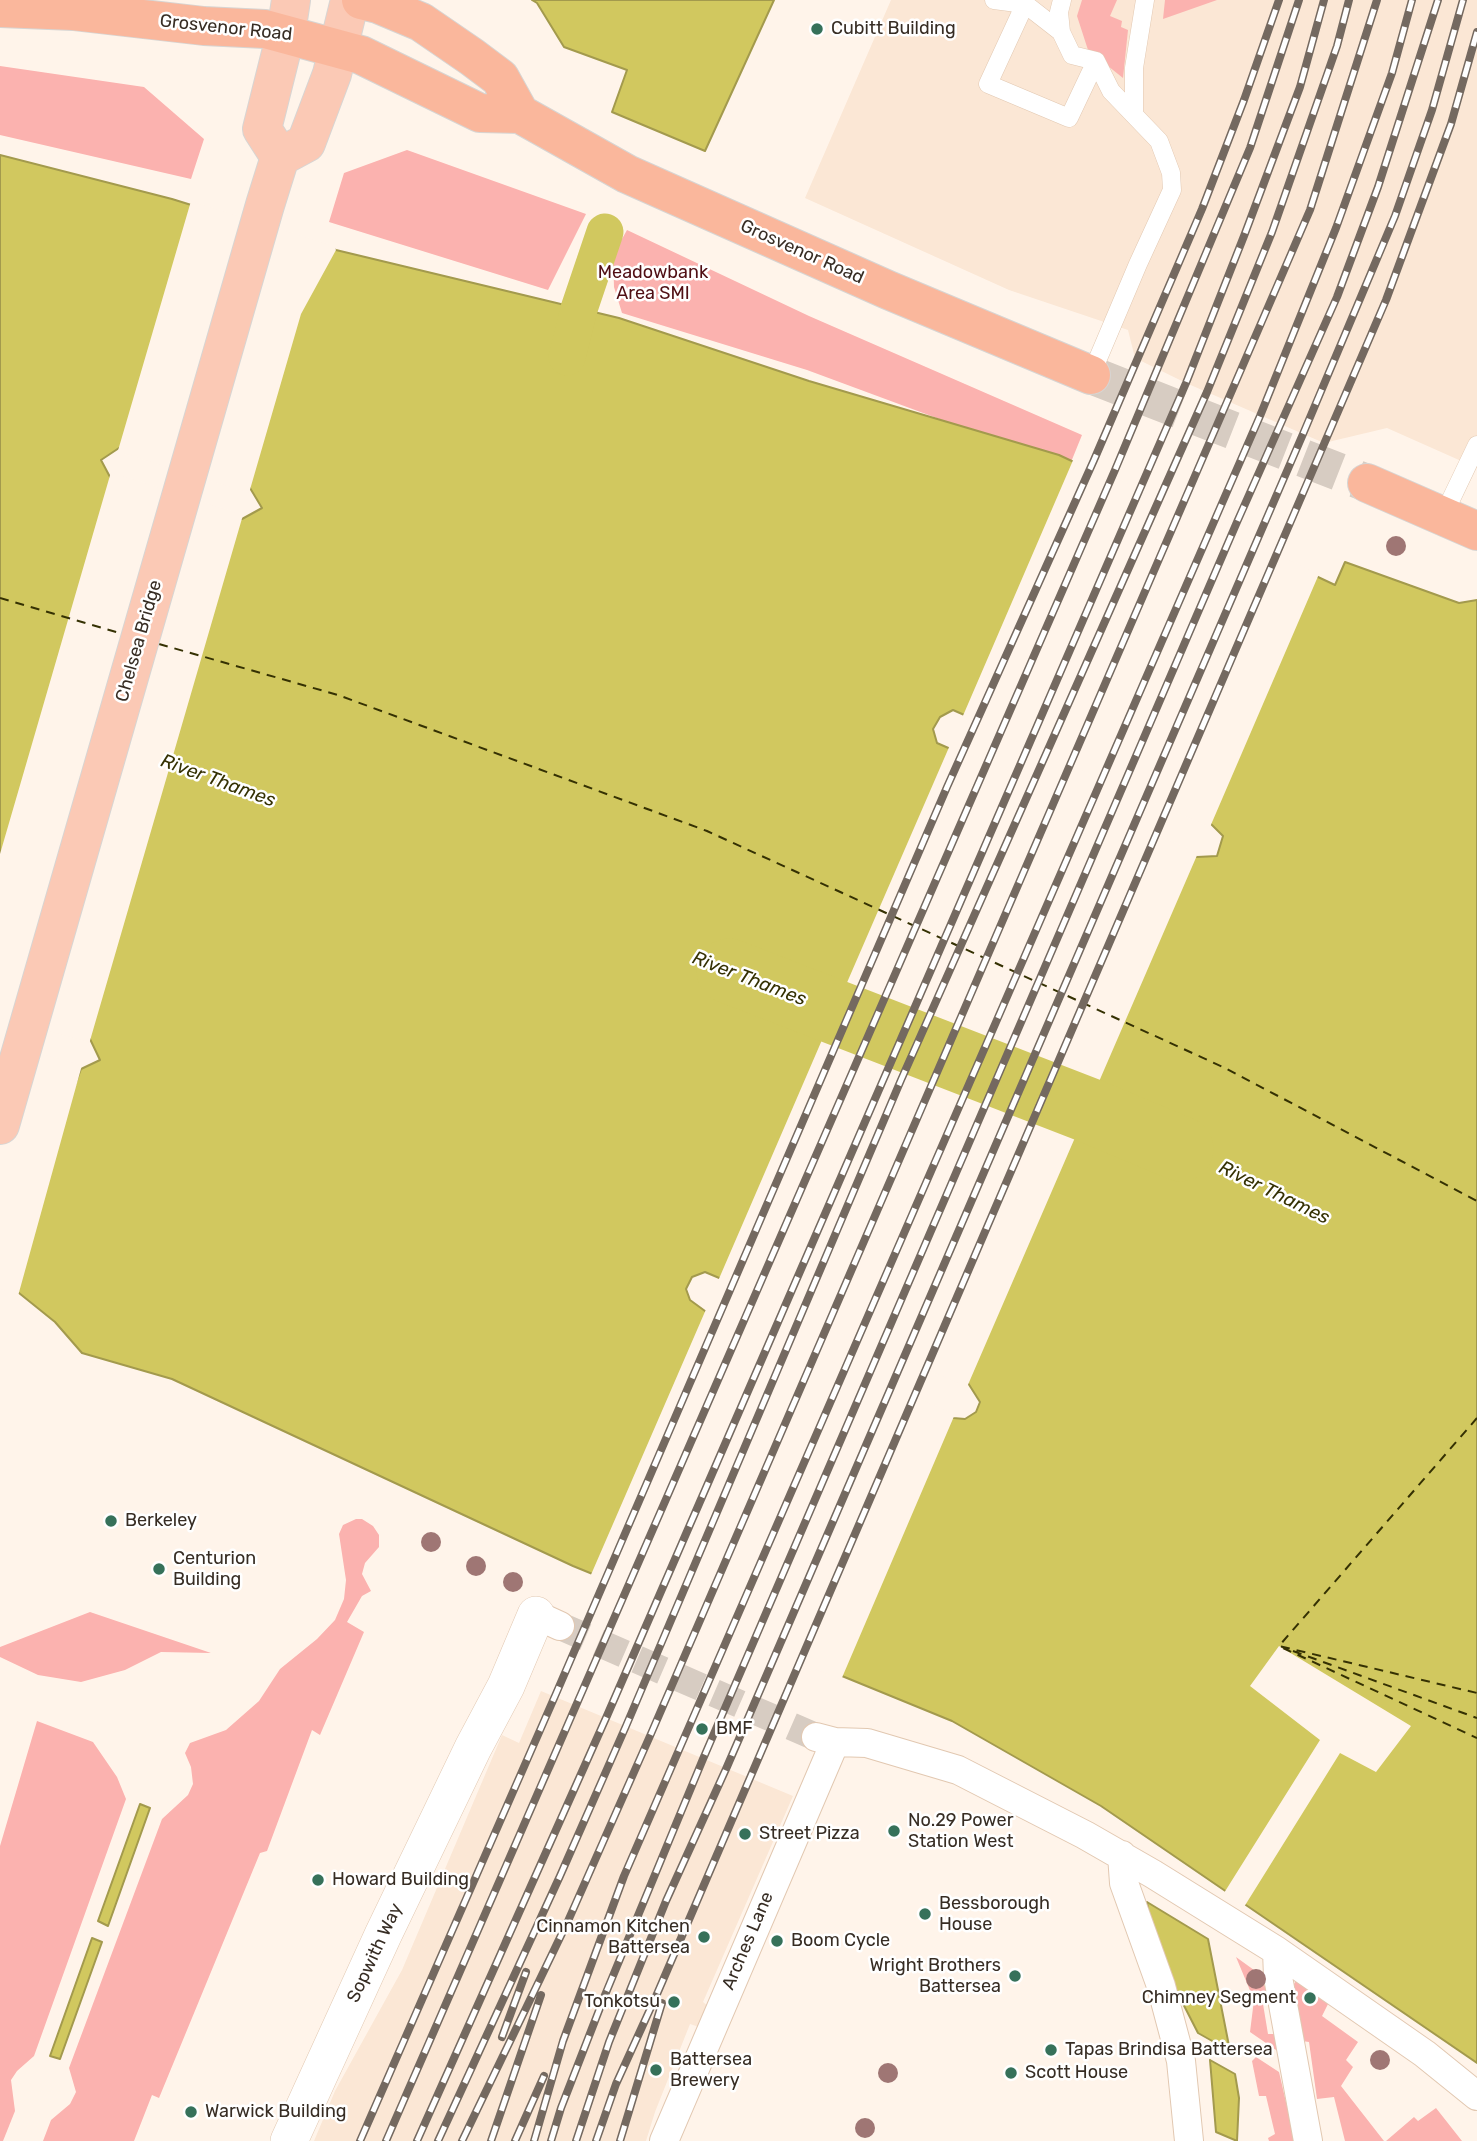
<!DOCTYPE html>
<style>
body{margin:0}
canvas{display:block;background:#fff4ea}
</style>
<canvas width="1477" height="2141"></canvas>
<script>
const ctx = document.querySelector('canvas').getContext('2d');
ctx.lineJoin = 'round';
function paint(path, color) { ctx.fillStyle = color; ctx.fill(path, 'evenodd'); }
const shape = rows => new Path2D(rows.map(r => 'M' + r).join(''));
function strokePath(path, color, width, dash) { ctx.strokeStyle = color; ctx.lineWidth = width; ctx.lineCap = dash ? 'butt' : 'round'; ctx.setLineDash(dash || []); ctx.stroke(path); }
function drawText(font, color, halo, rows, align = 'center') {
  ctx.font = font + ' Rubik,sans-serif'; ctx.lineWidth = 5; ctx.setLineDash([]); ctx.textBaseline = 'middle'; ctx.strokeStyle = halo; ctx.fillStyle = color; for (const [text, x, y, turn = 0] of rows) {
    ctx.save(); ctx.translate(x, y); ctx.rotate((+turn || 0) * Math.PI / 180); ctx.textAlign = isNaN(turn) ? turn : align; if (halo) ctx.strokeText(text, 0, 0); ctx.fillText(text, 0, 0); ctx.restore();
  }
}
paint(shape([
 [891,0,1477,0,1477,468,1387,428,1324,443,1186,383,1135,358,1128,330,1009,290,805,198],
 [541,1691,793,1796,703,2002,708,2006,699,2027,690,2024,655,2112,646,2141,314,2141,335,2091,402,1970,502,1735,519,1743]
]), '#fbe7d5');
paint(shape([
 [1082,0,1117,0,1110,16,1122,21,1121,27,1128,30,1123,78,1088,50,1077,16],
 [1165,0,1217,0,1163,19],
 [0,66,144,87,204,139,191,179,0,135],
 [407,150,586,214,548,290,329,222,344,173],
 [627,230,809,316,1082,435,1069,467,807,370,622,313,614,287,613,255],
 [356,1519,362,1519,373,1526,379,1535,379,1547,365,1563,362,1574,371,1591,362,1596,347,1622,364,1632,320,1735,312,1730,267,1851,260,1853,159,2098,152,2095,134,2141,43,2141,51,2120,70,2104,76,2092,69,2068,162,1819,188,1795,193,1784,191,1767,185,1753,190,1743,226,1730,259,1701,280,1669,317,1639,335,1620,344,1599,346,1580,339,1534,343,1525],
 [90,1612,211,1653,161,1652,125,1670,81,1682,38,1675,0,1657,0,1647],
 [37,1721,93,1742,117,1777,126,1799,34,2056,17,2071,11,2080,15,2111,3,2141,0,2141,0,1846],
 [1236,1957,1265,1978,1262,1981,1269,1994,1262,1998,1268,2034,1275,2034,1279,2052,1250,2032,1254,2000],
 [1296,1981,1328,2004,1322,2016,1358,2042,1346,2060,1353,2067,1341,2086,1384,2141,1345,2141,1334,2097,1317,2099,1309,2042,1302,2041,1292,1987],
 [1256,2057,1279,2072,1295,2141,1269,2141,1268,2138,1275,2134,1266,2096,1259,2096,1252,2061],
 [1436,2108,1462,2141,1386,2141,1414,2117,1418,2121]
]), '#fbb2af');
const water = shape([
 [532,0,774,0,705,151,612,112,627,70,564,47,537,3,532,0],
 [0,155,172,199,336,250,619,318,809,381,1059,455,1335,585,1345,562,1459,603,1477,600,1477,2063,1101,1806,952,1721,573,1566,172,1379,82,1353,55,1322,19,1293,0,1285,81,1069,100,1060,90,1039,0,1014,0,155],
 [119,448,250,488,262,508,242,519,110,477,101,460,119,448],
 [953,710,1211,824,1223,836,1217,856,1197,857,937,743,933,729,940,717,953,710],
 [821,992,833,993,1089,1104,1097,1110,1101,1118,1098,1129,1091,1136,1076,1137,827,1029,815,1021,810,1010,811,999,821,992],
 [705,1272,968,1383,980,1402,976,1412,965,1419,953,1418,705,1311,690,1300,686,1289,692,1277,705,1272],
 [140,1804,150,1808,108,1926,98,1921,140,1804],
 [1147,1902,1208,1939,1230,2051,1198,2033,1153,1945,1147,1902],
 [92,1938,102,1942,60,2059,50,2056,92,1938],
 [1210,2060,1235,2074,1239,2098,1237,2141,1216,2132,1210,2060]
]);
paint(water, '#d1c85f');
strokePath(water, '#a39a4d', 2);
paint(shape([
 [191,201,334,246,336,250,301,314,249,493,119,452,117,454],
 [1074,458,1319,574,1210,827,962,718],
 [111,472,243,515,89,1044,88,1042,0,1018,0,854],
 [950,745,1198,853,1088,1107,839,1001],
 [828,1026,1077,1133,967,1387,718,1281],
 [0,1042,82,1065,18,1296,0,1289],
 [707,1307,955,1414,841,1680,590,1577],
 [1279,1646,1411,1726,1376,1772,1340,1753,1244,1907,1224,1893,1320,1740,1250,1686]
]), '#fff4ea');
strokePath(shape([
 [567,357,579,309,605,232]
]), '#d1c85f', 37);
strokePath(shape([
 [729,971,1088,1110,1181,1149]
]), '#d1c85f', 65);
strokePath(shape([
 [0,598,123,634],
 [159,644,338,695,707,831,1225,1068,1477,1201],
 [1477,1418,1279,1646,1477,1693],
 [1283,1648,1477,1738],
 [1293,1651,1477,1718]
]), '#353103', 2, [9, 7]);
strokePath(shape([
 [560,1626,816,1737]
]), '#d7ccc2', 28, [28, 14]);
strokePath(shape([
 [1091,375,1367,483]
]), '#d7ccc2', 38, [38, 19]);
const service = shape([
 [994,0,1025,4,1061,32],
 [1062,0,1059,12,1061,32,1072,55,1096,61,1111,91,1159,141,1171,173,1172,190,1138,264,1091,375],
 [1025,4,988,84,1069,118,1096,61],
 [1134,115,1134,68,1145,0],
 [1443,516,1477,445]
]);
const pedestrian = shape([
 [536,1615,560,1626],
 [816,1737,835,1742,867,1743,958,1770,1085,1835,1153,1874,1277,1951,1425,2054,1477,2096],
 [1122,1855,1124,1883,1161,1986,1181,2061,1189,2141],
 [1277,1951,1278,1977,1308,2141],
 [664,2141,835,1742]
]);
const minor = shape([
 [289,2141,383,1935,473,1748,506,1686,536,1615]
]);
const primary = shape([
 [280,157,262,129,286,33,291,0],
 [0,1125,265,205,280,157,306,143,332,74,350,0]
]);
const trunk = shape([
 [361,0,378,4,421,22,472,57,500,78,520,114],
 [0,8,73,11,204,26,265,29,361,55,480,113,520,114,627,174,888,290,1091,375],
 [1367,483,1477,531]
]);
strokePath(service, '#e2c8b1', 19);
strokePath(pedestrian, '#e2c8b1', 30);
strokePath(minor, '#e2c8b1', 38);
strokePath(primary, '#d7d5d3', 40);
strokePath(trunk, '#d7d5d3', 40);
strokePath(service, '#fff', 18);
strokePath(pedestrian, '#fff', 28);
strokePath(minor, '#fff', 37);
strokePath(primary, '#fbc9b5', 38);
strokePath(trunk, '#fab79c', 38);
const rail = shape([
 [502,2037,526,1972],
 [360,2141,555,1696,947,787,1094,460,1202,209,1244,100,1279,0],
 [386,2141,1115,470,1250,148,1299,0],
 [417,2141,606,1718,1186,383,1244,236,1300,87,1324,0],
 [438,2141,560,1876,626,1726,901,1080,1207,392,1272,232,1337,46,1349,0],
 [462,2141,568,1921,650,1736,1310,210,1377,0],
 [491,2141,541,1995],
 [515,2141,544,2076],
 [534,2141,563,2041,624,1876,1260,416,1336,228,1392,73,1412,0],
 [551,2141,561,2108,605,1995,703,1759,1237,522,1337,297,1378,187,1438,0],
 [576,2141,609,2042,666,1901,726,1769,1303,434,1395,216,1432,110,1463,0],
 [596,2141,616,2084,657,1994,1386,300,1451,124,1477,32],
 [620,2141,662,2003]
]);
strokePath(rail, '#746960', 8);
strokePath(rail, '#fff', 5, [16]);
ctx.fillStyle = '#9f7674';
for (const [x, y] of [
 [1396,546],
 [431,1542],
 [476,1566],
 [513,1582],
 [1256,1979],
 [1380,2060],
 [888,2073],
 [865,2128]
]) { ctx.beginPath(); ctx.arc(x, y, 10, 0, 2 * Math.PI); ctx.fill(); }
for (const [x, y, r, color] of [
 [817,29,7,"#36715a"],
 [111,1521,7,"#36715a"],
 [159,1569,7,"#36715a"],
 [702,1729,7,"#36715a"],
 [894,1831,7,"#36715a"],
 [745,1834,7,"#36715a"],
 [318,1880,7,"#36715a"],
 [925,1914,7,"#36715a"],
 [704,1937,7,"#36715a"],
 [777,1941,7,"#36715a"],
 [1015,1976,7,"#36715a"],
 [1310,1998,7,"#36715a"],
 [674,2002,7,"#36715a"],
 [1051,2050,7,"#36715a"],
 [656,2070,7,"#36715a"],
 [1011,2073,7,"#36715a"],
 [191,2112,7,"#36715a"]
]) { const dot = new Path2D(); dot.arc(x, y, r, 0, 2 * Math.PI); ctx.fillStyle = color; ctx.fill(dot); strokePath(dot, '#fff', 2.5); }
drawText('18px', '#372d24', '#fff', [
 ["Grosvenor Road",226,28,6],
 ["Grosvenor Road",802,252,24],
 ["Chelsea Bridge",139,641,-74],
 ["Arches Lane",748,1941,-67],
 ["Sopwith Way",375,1953,-65]
]);
drawText('18px', '#372d24', '#fff', [
 ["Cubitt Building",831,29],
 ["Berkeley",125,1521],
 ["Centurion",173,1559],
 ["Building",173,1580],
 ["BMF",716,1729],
 ["No.29 Power",908,1821],
 ["Station West",908,1842],
 ["Street Pizza",759,1834],
 ["Howard Building",332,1880],
 ["Bessborough",939,1904],
 ["House",939,1925],
 ["Cinnamon Kitchen",690,1927,"right"],
 ["Battersea",690,1948,"right"],
 ["Boom Cycle",791,1941],
 ["Wright Brothers",1001,1966,"right"],
 ["Battersea",1001,1987,"right"],
 ["Chimney Segment",1296,1998,"right"],
 ["Tonkotsu",660,2002,"right"],
 ["Tapas Brindisa Battersea",1065,2050],
 ["Battersea",670,2060],
 ["Brewery",670,2081],
 ["Scott House",1025,2073],
 ["Warwick Building",205,2112]
], 'left');
drawText('18px', '#500f14', '#fff', [
 ["Meadowbank",653,273],
 ["Area SMI",653,294]
]);
drawText('italic 19px', '#353103', '#fff', [
 ["River Thames",218,781,20],
 ["River Thames",749,979,21],
 ["River Thames",1274,1193,26]
]);
</script>
